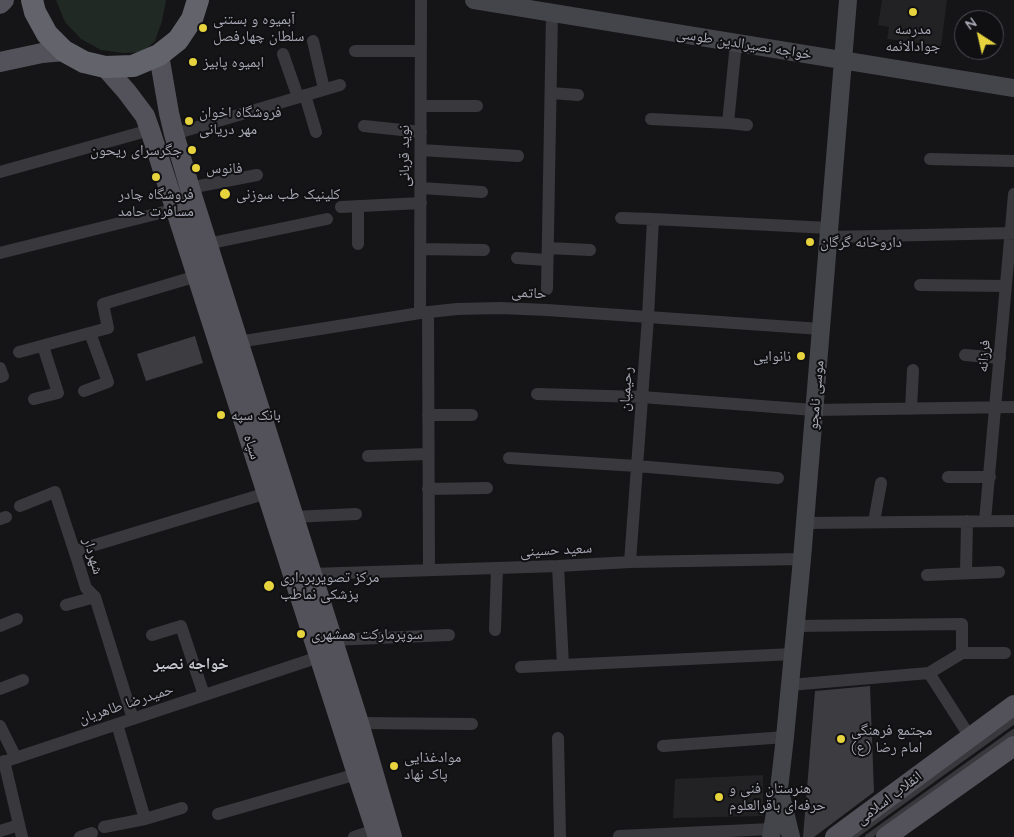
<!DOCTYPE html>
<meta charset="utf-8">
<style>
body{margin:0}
#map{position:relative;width:1014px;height:837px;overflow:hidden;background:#151517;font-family:Quicksand,sans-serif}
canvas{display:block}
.north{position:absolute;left:954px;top:10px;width:50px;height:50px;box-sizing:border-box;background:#101012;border:1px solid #4d4d54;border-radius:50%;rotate:325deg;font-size:14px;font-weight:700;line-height:20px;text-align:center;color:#a8a9b6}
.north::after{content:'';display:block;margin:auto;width:18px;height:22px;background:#e6d33e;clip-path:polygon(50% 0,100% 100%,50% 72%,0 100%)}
</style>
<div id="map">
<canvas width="1014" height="837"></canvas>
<div class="north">N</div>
</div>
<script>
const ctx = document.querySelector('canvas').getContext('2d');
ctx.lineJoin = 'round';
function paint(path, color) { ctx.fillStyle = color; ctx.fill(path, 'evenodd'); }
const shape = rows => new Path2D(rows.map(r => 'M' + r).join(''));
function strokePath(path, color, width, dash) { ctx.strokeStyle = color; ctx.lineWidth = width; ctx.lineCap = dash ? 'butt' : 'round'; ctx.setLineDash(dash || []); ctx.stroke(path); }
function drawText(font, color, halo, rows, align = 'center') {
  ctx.font = font + ' Quicksand,"Noto Naskh Arabic",sans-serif'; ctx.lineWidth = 4; ctx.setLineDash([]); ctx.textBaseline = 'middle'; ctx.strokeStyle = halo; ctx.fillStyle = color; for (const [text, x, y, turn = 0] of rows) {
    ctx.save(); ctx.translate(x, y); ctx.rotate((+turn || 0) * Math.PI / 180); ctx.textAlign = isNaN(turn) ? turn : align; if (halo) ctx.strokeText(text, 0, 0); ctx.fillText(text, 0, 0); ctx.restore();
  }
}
paint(shape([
 [882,0,947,0,941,46,887,39,889,27,878,25],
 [763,775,763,816,673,818,675,779]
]), '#222124');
paint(shape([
 [56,0,166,0,162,21,155,41,143,52,123,53,101,50,81,39,65,22]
]), '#212924');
paint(shape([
 [195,336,203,363,146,381,137,354],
 [870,686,874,792,814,837,803,837,815,691]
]), '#3d3d41');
strokePath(shape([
 [853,837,1014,721],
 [868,837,1014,732]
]), '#39383d', 6);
strokePath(shape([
 [313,41,324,89],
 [736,43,728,123,747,125],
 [355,51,421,51],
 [283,54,298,97],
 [551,93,578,95],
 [305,95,316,132],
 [421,106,477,106],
 [651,119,728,123],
 [364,126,421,132],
 [174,134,340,85],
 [421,150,518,156],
 [930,159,1014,161],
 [0,172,150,130],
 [189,188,257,175],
 [421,188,482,192],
 [341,207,421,203],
 [621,218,653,219,829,228],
 [829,237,1014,233],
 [207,244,327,219],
 [358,244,358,206],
 [548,248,590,250],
 [420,249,484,250],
 [0,253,176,209],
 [517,258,547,260],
 [920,285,1006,286],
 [547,289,552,13],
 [428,312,429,570],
 [420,313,421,0],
 [238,342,420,313,457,309,500,308,547,310,821,329],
 [19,352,108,328,103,304,197,276],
 [965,355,1000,358],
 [0,368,3,376,0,377],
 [84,391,108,382,90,333],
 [537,394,642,397,814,410,1014,407],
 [34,399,58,393,43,346],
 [911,409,913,370],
 [428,415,472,415],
 [368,456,428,454],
 [509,458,637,466,778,478],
 [948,477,990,477],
 [428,489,487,488],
 [20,506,55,492,76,556,86,588,95,597,133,719],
 [293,517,356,514],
 [0,519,6,517],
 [985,521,1014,194],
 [874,522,881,483],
 [805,523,1014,521],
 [75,551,267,493],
 [630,562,648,317,653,219],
 [558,566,563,665],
 [966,573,967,521],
 [311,574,558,566,630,562,802,559],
 [927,575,999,572],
 [66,605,95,597],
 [0,626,17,619],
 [796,626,962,624,962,653,929,673],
 [495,630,497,568],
 [152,635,181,626,204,695],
 [332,640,449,635],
 [962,653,1005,653],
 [521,667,793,654],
 [790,685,929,673,970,737],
 [0,689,23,680],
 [359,723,472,724],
 [117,724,145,819],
 [0,726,16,758],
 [558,738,560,837],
 [663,746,785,737],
 [4,761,22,837],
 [0,763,319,657],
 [218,814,357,774],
 [104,827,145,819,182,808],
 [0,831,19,825],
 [619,836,772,829],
 [80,837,92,833],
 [354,837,366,833]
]), '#39383d', 12);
strokePath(shape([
 [474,0,1014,88],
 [781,796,791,837],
 [771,837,779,789,785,737,802,559,848,0]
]), '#44444b', 18);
strokePath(shape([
 [0,4,4,0],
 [159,55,169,113,174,134,191,192,359,723,392,837],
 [0,62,42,53,64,51],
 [105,67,127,92,145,116,150,130,357,774,378,837],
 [835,837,1014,705],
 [886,837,1014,746]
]), '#53525a', 20);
strokePath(shape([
 [32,0,35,12,47,34,64,51,84,62,105,67,133,66,159,55,178,40,192,19,198,0]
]), '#63636c', 22);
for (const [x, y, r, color] of [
 [913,12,5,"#e6d33e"],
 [203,28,5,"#e6d33e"],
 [193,62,5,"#e6d33e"],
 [189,121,5,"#e6d33e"],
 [192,150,5,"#e6d33e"],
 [196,168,5,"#e6d33e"],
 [156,177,5,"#e6d33e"],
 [225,194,6,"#e6d33e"],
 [810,242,5,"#e6d33e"],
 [801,356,5,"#e6d33e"],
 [221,415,5,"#e6d33e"],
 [269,586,6,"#e6d33e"],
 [301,634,5,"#e6d33e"],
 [841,739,5,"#e6d33e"],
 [394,766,5,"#e6d33e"],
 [719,797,5,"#e6d33e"]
]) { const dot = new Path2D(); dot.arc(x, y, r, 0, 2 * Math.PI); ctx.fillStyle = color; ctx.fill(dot); strokePath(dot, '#101012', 2); }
drawText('15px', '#a8a9b6', '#101012', [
 ["آبمیوه و بستنی",213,19],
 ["سلطان چهارفصل",213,36],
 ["مدرسه",913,29,"center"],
 ["جوادالائمه",913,46,"center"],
 ["ابمیوه پابیز",203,62],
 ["فروشگاه اخوان",199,112],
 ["مهر دریانی",199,129],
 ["جگرسرای ریحون",182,150,"right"],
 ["فانوس",206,168],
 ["فروشگاه چادر",156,194,"center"],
 ["مسافرت حامد",156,211,"center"],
 ["کلینیک طب سوزنی",236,194],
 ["داروخانه گرگان",820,242],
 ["نانوایی",791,356,"right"],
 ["بانک سپه",231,415],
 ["مرکز تصویربرداری",280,577],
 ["پزشکی نماطب",280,594],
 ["سوپرمارکت همشهری",311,634],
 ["مجتمع فرهنگی",851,730],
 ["امام رضا (ع)",851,747],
 ["موادغذایی",404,757],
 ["پاک نهاد",404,774],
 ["هنرستان فنی و",729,788],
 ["حرفه‌ای باقرالعلوم",729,805]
], 'left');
drawText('15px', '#a8a9b6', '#101012', [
 ["خواجه نصیرالدین طوسی",744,44,9],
 ["نوید قربانی",404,156,-90],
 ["حاتمی",529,293,3],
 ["فرزانه",984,356,-85],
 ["رحیمیان",626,389,-86],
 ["موسی نامجو",816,395,-85],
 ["سپاه",252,447,72],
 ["سعید حسینی",556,550,-3],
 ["شهردار",93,556,73],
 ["حمیدرضا طاهریان",126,704,-18],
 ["انقلاب اسلامی",889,798,-37]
]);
drawText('bold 16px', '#c8c9d2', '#101012', [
 ["خواجه نصیر",191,664]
]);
</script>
